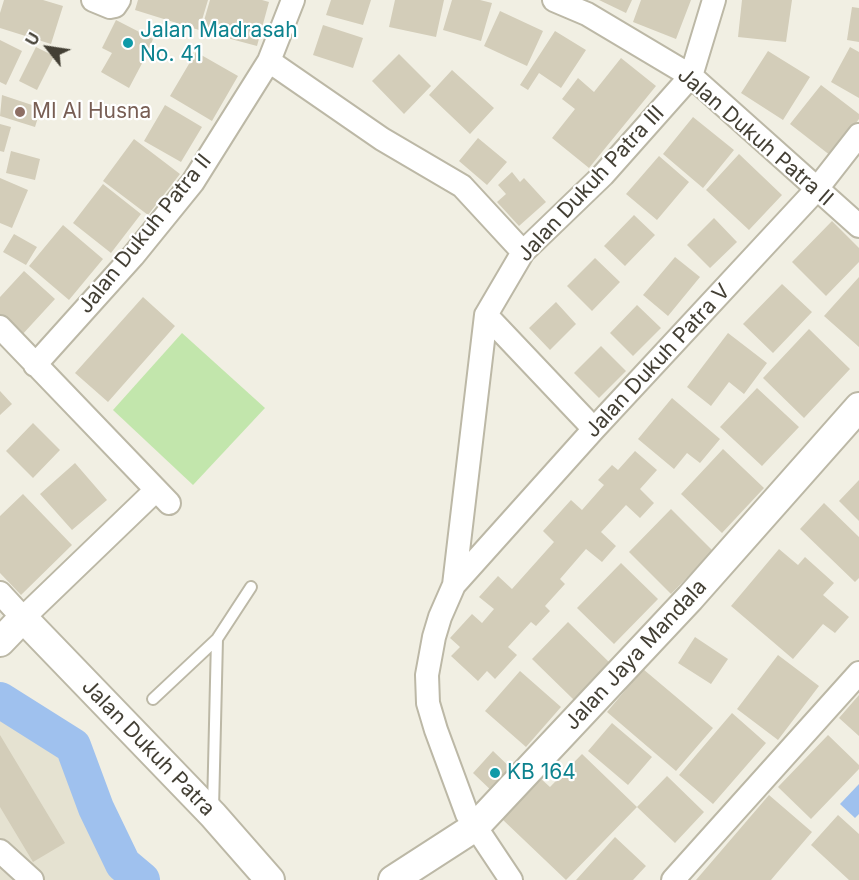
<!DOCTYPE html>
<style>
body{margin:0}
#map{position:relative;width:859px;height:880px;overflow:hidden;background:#f1efe3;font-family:Inter,sans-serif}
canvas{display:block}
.north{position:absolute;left:18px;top:18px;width:60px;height:60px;-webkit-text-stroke:4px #fff;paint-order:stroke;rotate:300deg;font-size:16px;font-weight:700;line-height:24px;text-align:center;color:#433f34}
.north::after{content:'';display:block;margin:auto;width:21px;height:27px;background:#433f34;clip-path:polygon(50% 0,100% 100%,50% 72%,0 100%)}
</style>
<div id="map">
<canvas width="859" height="880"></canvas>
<div class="north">U</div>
</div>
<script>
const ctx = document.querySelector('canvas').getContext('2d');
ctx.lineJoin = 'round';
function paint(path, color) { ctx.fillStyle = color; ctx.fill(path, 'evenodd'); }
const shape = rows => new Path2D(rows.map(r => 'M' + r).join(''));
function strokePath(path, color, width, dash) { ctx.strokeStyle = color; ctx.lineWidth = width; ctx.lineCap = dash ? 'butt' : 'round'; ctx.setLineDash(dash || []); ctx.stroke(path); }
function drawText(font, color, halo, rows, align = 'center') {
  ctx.font = font + ' Inter,sans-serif'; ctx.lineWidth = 4.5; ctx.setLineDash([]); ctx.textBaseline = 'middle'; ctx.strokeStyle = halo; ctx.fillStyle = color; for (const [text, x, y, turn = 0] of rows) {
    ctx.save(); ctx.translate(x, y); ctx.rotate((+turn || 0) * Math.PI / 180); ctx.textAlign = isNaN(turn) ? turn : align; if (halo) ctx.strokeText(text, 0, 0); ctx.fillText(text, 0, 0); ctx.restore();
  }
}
paint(shape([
 [0,714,70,756,107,856,135,880,0,880]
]), '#e5e2d1');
paint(shape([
 [182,333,265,408,193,485,113,410]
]), '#c2e6ac');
paint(shape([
 [859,784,859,814,855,818,840,804]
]), '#9fc1ee');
strokePath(shape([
 [0,700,73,746,96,808,123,864,142,880]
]), '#9fc1ee', 36);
paint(shape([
 [4,0,43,0,63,6,51,44,0,28,0,13],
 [138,0,208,0,199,30,135,10],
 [210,0,262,0,269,2,257,46,201,31],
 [331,0,371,0,363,25,326,15],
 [395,0,444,0,436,37,389,27],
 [452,0,480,0,492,3,481,41,443,30],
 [599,0,632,0,626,13],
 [641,0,691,0,676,39,633,22],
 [742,0,792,0,786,42,738,37],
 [852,7,859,8,859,42,847,40],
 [500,11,543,31,527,66,484,46],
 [116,20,153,39,147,54,129,88,101,72,112,53,102,48],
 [323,25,363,38,353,68,313,55],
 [555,31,586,50,561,88,539,73,528,90,520,85],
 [0,40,22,51,6,85,0,82],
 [36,47,54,56,37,90,19,81],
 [850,47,859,52,859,98,831,82],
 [768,51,810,77,783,120,741,93],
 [196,52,238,76,212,121,170,96],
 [399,54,431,86,404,114,372,81],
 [621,58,656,86,589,168,552,138,575,109,562,99,578,78,594,92],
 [452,70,494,108,470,134,429,95],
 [821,85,859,114,859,119,831,156,790,124],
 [2,95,41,108,35,127,0,116],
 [165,105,202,127,181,162,144,141],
 [693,117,734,150,703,188,663,154],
 [0,124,11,127,4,152,0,151],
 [478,138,507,162,487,185,459,161],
 [134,139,180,174,148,215,103,181],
 [11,151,40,159,35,180,6,173],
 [739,154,782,195,749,230,706,190],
 [659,156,689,182,657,220,626,194],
 [512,172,520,182,524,178,546,202,519,226,497,202,506,194,498,185],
 [0,178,28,190,12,228,0,223],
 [103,184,141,214,111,253,73,223],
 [634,215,655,235,625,266,604,246],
 [714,218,737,242,710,268,687,245],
 [832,221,859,248,859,262,826,296,792,262],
 [63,225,103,259,69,300,29,266],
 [14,234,37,247,26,265,3,252],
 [675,257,700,277,668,316,643,295],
 [595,258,620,282,592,311,567,286],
 [24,271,55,299,21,336,0,316,0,297],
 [859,277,859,347,824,316],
 [782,284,812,312,773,353,743,324],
 [143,297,175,326,108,402,75,373],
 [556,302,576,324,550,350,529,328],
 [637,305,661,328,633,356,610,333],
 [809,329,850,369,804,418,763,378],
 [728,333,767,363,744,394,729,382,711,406,687,387],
 [601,346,626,371,599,398,574,373],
 [757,388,799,427,762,466,720,427],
 [0,391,12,404,0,415],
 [672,398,720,439,700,463,687,453,674,469,638,439],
 [33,423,60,450,33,478,6,451],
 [723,449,764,488,722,533,681,494],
 [635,451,657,470,640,489,654,503,640,518,626,505,601,532,616,546,602,562,586,549,560,579,565,584,545,606,550,611,536,626,531,622,508,647,517,655,495,679,487,671,478,681,451,656,460,647,450,638,472,614,482,623,494,609,479,597,498,576,512,589,554,542,543,531,571,500,582,510,604,485,598,480,612,465,618,470],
 [75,463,107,500,72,530,40,494],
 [859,480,859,521,839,501],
 [23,494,72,545,21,595,0,573,0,516],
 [824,503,859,537,859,578,855,582,800,529],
 [671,509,713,551,671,594,629,552],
 [779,549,798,565,805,557,834,583,823,595,849,617,835,633,823,624,793,659,731,606],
 [621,563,658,599,614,644,577,608],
 [568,622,610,663,574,700,532,659],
 [695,637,728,659,711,684,678,663],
 [778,655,819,686,778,740,737,709],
 [643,669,713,728,676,771,607,712],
 [520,671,561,707,526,747,485,711],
 [859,695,859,736,839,718],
 [732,713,766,743,713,804,679,775],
 [612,723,652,757,628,785,588,751],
 [0,735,65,843,33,862,0,807],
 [828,735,859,765,859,769,811,819,778,787],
 [493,751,516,773,496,795,473,773],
 [582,754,637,807,566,880,502,819,540,778,550,787],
 [667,776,704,812,675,843,637,807],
 [769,795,812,832,776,874,771,880,696,880],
 [838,815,859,834,859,880,849,880,811,845],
 [615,837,646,866,633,880,576,880]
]), '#d3cdb9');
const service = shape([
 [153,699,217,639],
 [213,809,217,639,251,587]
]);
const minor = shape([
 [93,0,110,7,115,6,119,0],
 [554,0,587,14,691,76,859,226],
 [269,61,382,139,462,186,523,252],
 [486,315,594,429],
 [0,327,169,503],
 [35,365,133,256,193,182,269,61,293,0],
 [454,585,594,429,816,190,859,135],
 [0,593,23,618,156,490],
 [0,851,32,880],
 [511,880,467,814,436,730,428,703,427,675,434,637,440,617,454,585,486,315,523,252,603,175,691,76,714,0],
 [673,880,859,673]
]);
const tertiary = shape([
 [0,642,23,618,213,815,270,880],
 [393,880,475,827,690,598,859,407]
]);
strokePath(service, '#bcb8a6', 14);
strokePath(minor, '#bcb8a6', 26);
strokePath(tertiary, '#bcb8a6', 32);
strokePath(service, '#fff', 10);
strokePath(minor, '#fff', 22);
strokePath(tertiary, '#fff', 28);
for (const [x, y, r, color] of [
 [128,43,6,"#0f9aa8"],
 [20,112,6,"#8d6e63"],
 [495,773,6,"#0f9aa8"]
]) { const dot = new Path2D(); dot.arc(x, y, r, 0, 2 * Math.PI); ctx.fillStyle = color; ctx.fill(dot); strokePath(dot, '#fff', 2); }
drawText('21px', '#0d838f', '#fff', [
 ["Jalan Madrasah",140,31],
 ["No. 41",140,55],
 ["KB 164",507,773]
], 'left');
drawText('21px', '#785e54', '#fff', [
 ["MI Al Husna",32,112]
], 'left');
drawText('21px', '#433f34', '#fff', [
 ["Jalan Dukuh Patra II",755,137,41],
 ["Jalan Dukuh Patra III",591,184,-47],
 ["Jalan Dukuh Patra II",145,234,-51],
 ["Jalan Dukuh Patra V",658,361,-47],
 ["Jalan Jaya Mandala",636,655,-47],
 ["Jalan Dukuh Patra",148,748,46]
]);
</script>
